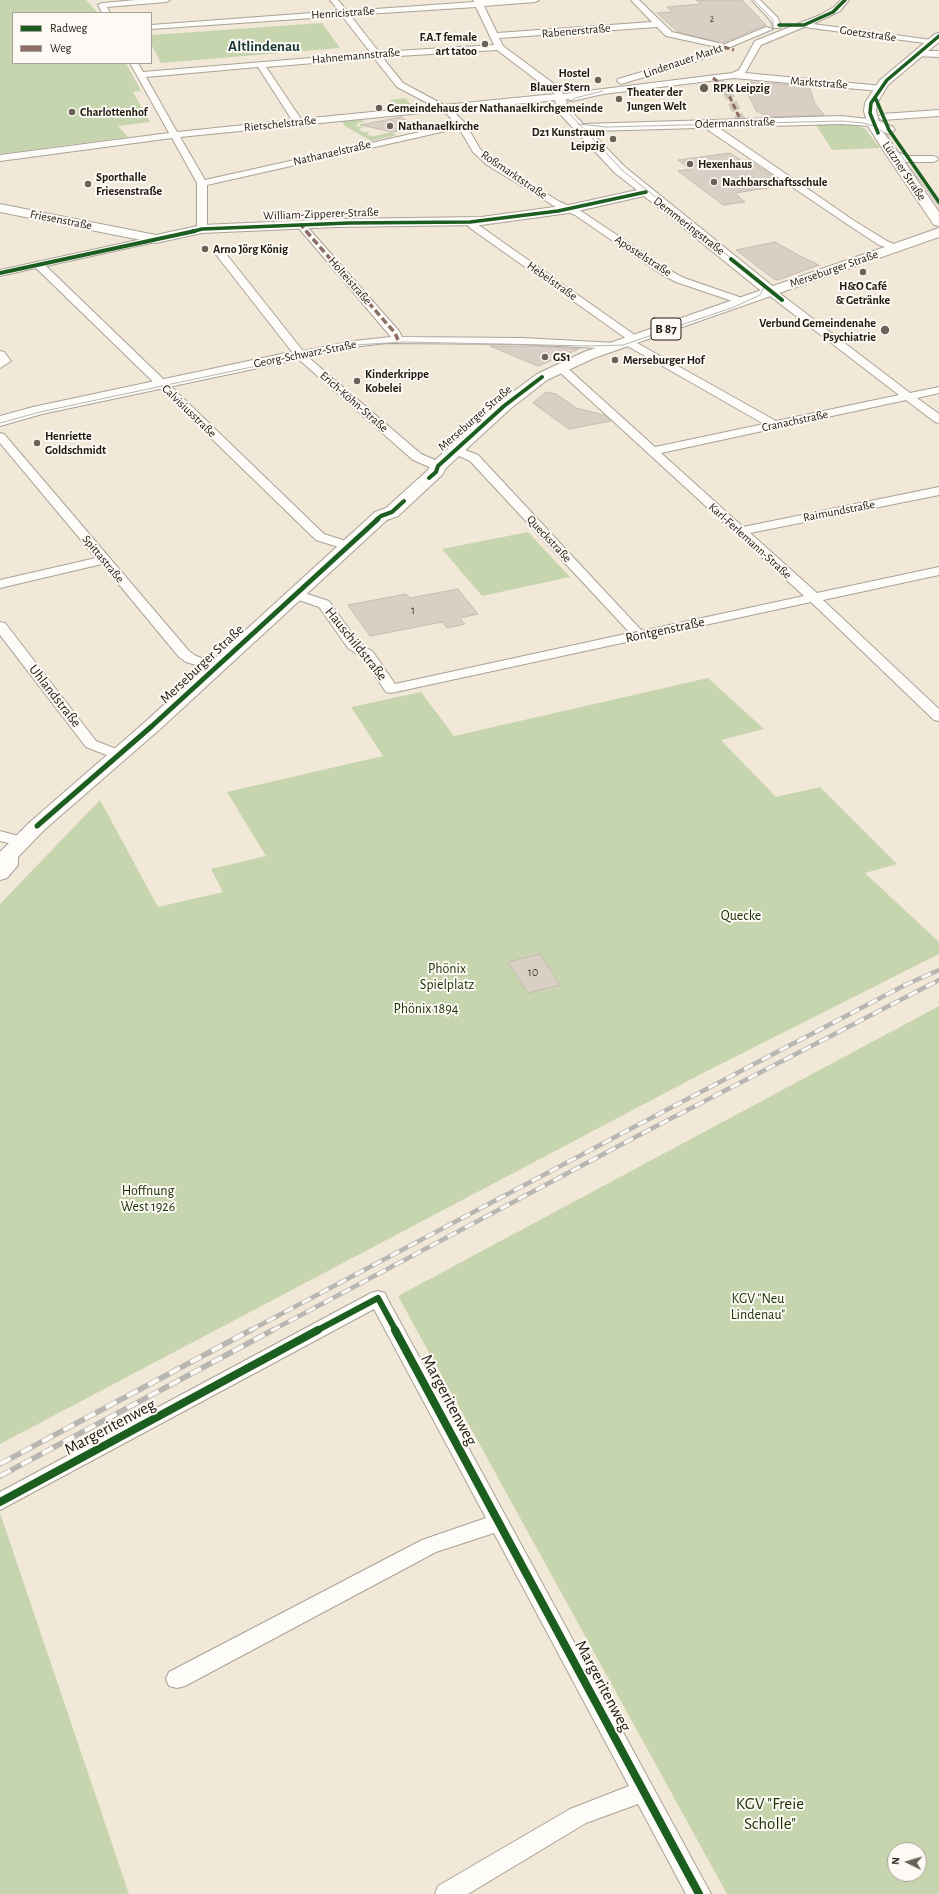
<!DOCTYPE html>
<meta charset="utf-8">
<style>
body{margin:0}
#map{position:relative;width:939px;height:1894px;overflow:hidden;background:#f2e8d8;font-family:"Alegreya Sans",sans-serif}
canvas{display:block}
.legend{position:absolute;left:12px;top:12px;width:140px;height:52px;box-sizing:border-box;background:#fdf9f4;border:1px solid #a5a099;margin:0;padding:5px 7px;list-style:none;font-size:12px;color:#201a10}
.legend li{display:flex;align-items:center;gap:8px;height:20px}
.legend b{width:20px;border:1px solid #a5a099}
.north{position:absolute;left:887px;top:1842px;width:40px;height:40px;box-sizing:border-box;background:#fdf9f4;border:1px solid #a5a099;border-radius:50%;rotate:275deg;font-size:11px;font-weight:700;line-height:16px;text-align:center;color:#201a10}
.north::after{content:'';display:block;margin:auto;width:14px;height:18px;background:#6a6256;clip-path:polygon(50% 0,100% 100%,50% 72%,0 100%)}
</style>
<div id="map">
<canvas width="939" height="1894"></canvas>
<ul class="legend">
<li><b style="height:5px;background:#1b5e20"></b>Radweg</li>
<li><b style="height:5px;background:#8d6e63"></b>Weg</li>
</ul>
<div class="north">N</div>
</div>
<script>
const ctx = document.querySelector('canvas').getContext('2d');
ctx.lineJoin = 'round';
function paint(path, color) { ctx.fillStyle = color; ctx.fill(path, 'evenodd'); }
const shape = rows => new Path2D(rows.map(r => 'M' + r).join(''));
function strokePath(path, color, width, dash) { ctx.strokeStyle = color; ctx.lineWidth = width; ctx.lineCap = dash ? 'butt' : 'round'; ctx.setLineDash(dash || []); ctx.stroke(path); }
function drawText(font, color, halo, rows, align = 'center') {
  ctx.font = font + ' "Alegreya Sans",sans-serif'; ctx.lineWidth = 4; ctx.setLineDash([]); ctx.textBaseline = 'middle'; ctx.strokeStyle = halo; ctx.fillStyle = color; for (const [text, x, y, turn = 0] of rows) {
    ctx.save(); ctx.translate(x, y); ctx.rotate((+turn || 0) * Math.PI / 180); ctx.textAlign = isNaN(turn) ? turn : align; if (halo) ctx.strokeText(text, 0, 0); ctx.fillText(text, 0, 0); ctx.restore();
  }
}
paint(shape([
 [0,0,86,0,98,13,13,13,13,63,126,63,141,91,133,92,150,122,118,126,128,137,0,154],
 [322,23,340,48,161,63,151,44,151,35],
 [405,98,413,106,400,109,394,102,389,100],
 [362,120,366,122,358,123,356,126,363,127,359,129,363,132,369,132,368,135,375,136,391,132,397,135,371,141,345,126,341,121],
 [845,124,859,126,865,129,880,148,832,150,816,125],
 [528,532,570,577,482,596,442,549],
 [708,678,764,729,721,740,776,797,820,787,897,864,865,873,939,942,939,954,701,1074,0,1444,0,904,100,800,158,907,223,892,211,869,266,856,227,792,383,756,351,707,421,692,454,736],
 [939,1006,939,1894,727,1894,398,1296],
 [895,1850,919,1850,919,1874,895,1874],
 [0,1513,129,1894,0,1894]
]), '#c7d5af');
const building = shape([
 [696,0,742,0,766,25,722,43,678,32,657,13,673,12,667,7,701,4,696,0],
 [751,82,809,86,815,104,824,115,767,117,765,114,762,114,760,112,757,112,747,92,751,82],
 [401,117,417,128,393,132,360,125,401,117],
 [730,153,742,161,748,160,786,185,735,193,745,202,723,205,678,171,690,169,678,160,730,153],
 [775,242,802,257,819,265,778,280,774,279,736,250,775,242],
 [490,346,535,346,579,349,538,366,490,346],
 [546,392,556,394,576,408,604,415,611,421,569,429,533,403,546,392],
 [458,589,478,614,460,618,465,624,447,628,442,622,370,636,348,605,406,594,410,598,458,589],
 [540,954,560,985,528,993,508,962,540,954]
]);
paint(building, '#d9cfc5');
strokePath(building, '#c5bcb2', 1);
strokePath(shape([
 [717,81,725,87,742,123]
]), '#d2c9ba', 9, [9, 4.5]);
const street = shape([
 [136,0,170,0,166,2,107,7,110,13,102,13,98,5,102,3,136,0],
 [330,0,338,0,347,11,474,2,473,0,539,0,535,2,484,6,497,33,652,22,631,0,639,0,672,32,718,43,718,47,766,27,773,29,695,62,621,84,617,81,618,79,689,58,717,47,666,36,657,27,499,38,503,46,561,89,563,94,732,73,739,70,755,41,820,15,834,7,841,0,849,0,840,11,813,24,932,40,936,42,932,44,804,27,761,45,745,73,883,86,884,88,880,91,734,78,603,94,572,101,568,99,452,110,465,123,480,149,493,161,560,202,581,211,669,270,684,278,748,300,749,302,744,305,676,282,661,274,575,215,554,206,487,165,473,152,459,128,207,185,207,229,202,232,197,229,197,183,172,138,0,161,0,155,169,133,130,63,138,63,143,72,371,53,342,16,151,29,151,25,339,11,330,0],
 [476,7,494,45,379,52,350,15,476,7],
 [497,50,555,94,444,105,403,83,382,57,497,50],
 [374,58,397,87,433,106,301,119,266,67,374,58],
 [258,67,292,120,177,132,146,77,258,67],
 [441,111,447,114,456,124,205,180,180,137,441,111],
 [752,0,760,0,778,18,781,26,780,28,774,28,771,21,752,0],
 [917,51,939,51,939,57,914,56,913,54,917,51],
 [939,110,939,116,882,120,878,117,882,114,939,110],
 [709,121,853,220,887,241,900,247,895,250,879,245,847,224,708,130,705,124,709,121],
 [891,149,906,156,934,156,939,159,934,162,904,162,888,154,888,150,891,149],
 [470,219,639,338,640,340,637,343,776,421,899,395,766,293,765,291,766,289,770,288,774,289,910,393,939,387,939,393,917,398,939,414,939,423,935,422,906,400,661,453,743,527,939,487,939,495,750,533,817,593,939,567,939,575,823,600,939,709,939,721,934,720,811,602,391,693,386,692,363,658,348,648,319,607,290,597,289,594,295,590,329,601,358,642,373,652,395,684,630,633,470,461,451,452,449,450,451,448,455,446,478,455,642,631,804,596,554,367,560,364,564,365,655,447,764,424,624,344,623,342,627,339,470,228,465,222,470,219],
 [300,221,303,222,399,331,402,337,522,338,616,343,621,346,616,349,522,344,386,343,354,347,308,357,421,454,442,463,444,466,442,469,434,469,413,460,296,357,214,252,215,250,223,250,303,351,354,341,391,337,297,226,295,224,300,221],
 [156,236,160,237,161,239,160,241,46,266,324,534,352,543,354,546,352,549,348,550,316,540,36,268,0,276,0,270,156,236],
 [0,351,4,352,11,361,0,368,0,351],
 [0,433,4,434,189,651,196,656,222,664,224,667,222,670,212,670,186,662,179,657,102,564,0,588,0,580,96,558,0,443,0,433],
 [0,622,5,623,96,741,124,752,126,755,124,758,114,758,86,747,0,635,0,622],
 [0,831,26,838,29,841,26,844,21,846,0,841,0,831],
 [378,1291,385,1293,387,1298,711,1894,686,1894,638,1804,586,1823,468,1894,435,1894,438,1886,570,1809,629,1786,494,1533,436,1552,185,1686,177,1688,169,1686,166,1679,169,1672,422,1540,486,1518,374,1309,0,1510,0,1492,371,1293,378,1291]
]);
const secondary = shape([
 [560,93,564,94,569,109,583,124,841,116,877,120,893,127,895,130,889,134,871,126,841,124,590,131,625,167,775,288,777,291,775,294,770,295,765,294,644,196,569,213,481,225,336,227,202,233,156,243,0,212,0,204,156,235,202,225,336,219,481,217,569,205,637,190,615,173,559,113,554,97,560,93],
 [300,350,305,352,308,355,305,358,42,414,0,426,0,416,33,407,300,350]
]);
const primary = shape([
 [939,33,939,42,888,85,877,103,876,111,880,126,939,212,939,226,934,225,887,156,868,126,864,111,865,103,880,80,935,34,939,33],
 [939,228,939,237,594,358,547,380,510,409,446,468,442,475,398,516,387,520,159,730,44,830,18,857,18,865,7,878,0,880,0,852,30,822,145,722,375,512,386,508,428,470,432,463,498,403,537,374,584,352,939,228]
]);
strokePath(street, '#a9a297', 2);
strokePath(secondary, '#a9a297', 2);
strokePath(primary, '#a9a297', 2);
paint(street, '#fdfcf9');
paint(secondary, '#fdfcf9');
paint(primary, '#fdfcf9');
strokePath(shape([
 [754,0,773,20,773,28],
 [578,124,606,127,842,121,863,123,874,126,884,133,939,206],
 [0,423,40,412,355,345,403,342,590,346,623,345,734,307,760,295,764,287,758,280,622,170,566,110,567,103,575,98,603,91]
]), '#b8b6b3', 1);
const railFar1 = shape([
 [249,1331,634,1127,905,985,939,970],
 [271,1331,643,1133,939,980]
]);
const rail = shape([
 [0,1464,251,1330],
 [0,1476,273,1330]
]);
strokePath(railFar1, '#b8b6b3', 4.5);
strokePath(rail, '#b8b6b3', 5.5);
strokePath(railFar1, '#fdf9f4', 3, [10]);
strokePath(rail, '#fdf9f4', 4, [12]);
strokePath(shape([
 [724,47,734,50],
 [713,78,725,87,742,123],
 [300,224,307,232]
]), '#8d6e63', 3, [5.5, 3]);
strokePath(shape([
 [306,231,395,333,398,340]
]), '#8d6e63', 3.5, [7, 3.5]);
strokePath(shape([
 [779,25,804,25,833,12,845,0],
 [875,97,889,130,939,202],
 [878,133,870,113,871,103,887,80,939,36],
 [190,232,202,229,349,223,470,222,558,211,646,192]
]), '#1b5e20', 3.5);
strokePath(shape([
 [731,259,782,300],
 [0,273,195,231],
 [429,478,436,472,438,466,504,406,542,377],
 [376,520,381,516,392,512,404,501]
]), '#1b5e20', 4);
strokePath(shape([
 [37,826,152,726,378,519]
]), '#1b5e20', 5);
strokePath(shape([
 [316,1331,378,1298,396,1331]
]), '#1b5e20', 6);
strokePath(shape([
 [395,1330,699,1894],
 [0,1502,318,1330]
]), '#1b5e20', 8);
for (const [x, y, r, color] of [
 [485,44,4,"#6a6256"],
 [598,80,4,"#6a6256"],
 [704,88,5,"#6a6256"],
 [619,99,4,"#6a6256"],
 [379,108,4,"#6a6256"],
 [72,112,4,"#6a6256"],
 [390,126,4,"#6a6256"],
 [613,139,4,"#6a6256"],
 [690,164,4,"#6a6256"],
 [714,182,4,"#6a6256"],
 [88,184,4,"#6a6256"],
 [205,249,4,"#6a6256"],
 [863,272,4,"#6a6256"],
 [885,330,5,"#6a6256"],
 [545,357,4,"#6a6256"],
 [615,360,4,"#6a6256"],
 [357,381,4,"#6a6256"],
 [37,443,4,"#6a6256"]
]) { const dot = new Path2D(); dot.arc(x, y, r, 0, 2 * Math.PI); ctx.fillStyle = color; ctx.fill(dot); strokePath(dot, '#fdf9f4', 1.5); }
drawText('10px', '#4e473d', null, [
 ["2",712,19]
]);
drawText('12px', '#201a10', '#fdf9f4', [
 ["Henricistraße",343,13,-4],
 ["Rabenerstraße",576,31,-5],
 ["Goetzstraße",868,34,8],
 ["Hahnemannstraße",356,56,-5],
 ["Lindenauer Markt",683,61,-19],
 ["Marktstraße",819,83,4],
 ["Odermannstraße",735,123,-2],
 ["Rietschelstraße",280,124,-6],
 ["Nathanaelstraße",332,153,-13],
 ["Lützner Straße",904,171,56],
 ["Roßmarktstraße",514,175,34],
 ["William-Zipperer-Straße",321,214,-2],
 ["Friesenstraße",61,220,11],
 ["Demmeringstraße",689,226,38],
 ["Apostelstraße",643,256,33],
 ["Merseburger Straße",834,269,-19],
 ["Holteistraße",350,281,49],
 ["Hebelstraße",552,281,35],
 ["Georg-Schwarz-Straße",305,354,-11],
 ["Erich-Köhn-Straße",354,402,41],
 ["Calvisiusstraße",189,411,44],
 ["Merseburger Straße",475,418,-41],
 ["Cranachstraße",795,421,-12],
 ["Raimundstraße",839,511,-11],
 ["Queckstraße",549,539,47],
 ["Karl-Ferlemann-Straße",750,541,42],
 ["Spittastraße",103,559,50]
]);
drawText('bold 12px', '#201a10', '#fdf9f4', [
 ["F.A.T female",477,37,"right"],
 ["art tatoo",477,51,"right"],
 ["Hostel",590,73,"right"],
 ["Blauer Stern",590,87,"right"],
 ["RPK Leipzig",713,88],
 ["Theater der",627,92],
 ["Jungen Welt",627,106],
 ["Gemeindehaus der Nathanaelkirchgemeinde",387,108],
 ["Charlottenhof",80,112],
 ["Nathanaelkirche",398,126],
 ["D21 Kunstraum",605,132,"right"],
 ["Leipzig",605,146,"right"],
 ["Hexenhaus",698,164],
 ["Sporthalle",96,177],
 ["Friesenstraße",96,191],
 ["Nachbarschaftsschule",722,182],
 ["Arno Jörg König",213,249],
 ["H&O Café",863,286,"center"],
 ["& Getränke",863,300,"center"],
 ["Verbund Gemeindenahe",876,323,"right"],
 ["Psychiatrie",876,337,"right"],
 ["GS1",553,357],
 ["Merseburger Hof",623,360],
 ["Kinderkrippe",365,374],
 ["Kobelei",365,388],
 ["Henriette",45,436],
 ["Goldschmidt",45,450]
], 'left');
drawText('12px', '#4e473d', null, [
 ["1",413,610],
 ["10",533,972]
]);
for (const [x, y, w] of [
 [666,329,30]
]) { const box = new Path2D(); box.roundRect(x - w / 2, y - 11, w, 22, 3); ctx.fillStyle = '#fdf9f4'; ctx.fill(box); strokePath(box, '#201a10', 1); }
drawText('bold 13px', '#201a10', null, [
 ["B 87",666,329]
]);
drawText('14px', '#201a10', '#fdf9f4', [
 ["Röntgenstraße",665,630,-12],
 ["Hauschildstraße",356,644,51],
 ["Merseburger Straße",202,664,-43],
 ["Uhlandstraße",55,696,52]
]);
drawText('14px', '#1a3104', '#fdf9f4', [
 ["Quecke",741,916],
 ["Phönix",447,969],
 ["Spielplatz",447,985],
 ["Phönix 1894",426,1009],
 ["Hoffnung",148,1191],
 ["West 1926",148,1207],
 ["KGV \"Neu",758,1299],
 ["Lindenau\"",758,1315]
]);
drawText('bold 15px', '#193b38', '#fdf9f4', [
 ["Altlindenau",264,46]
]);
drawText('17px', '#201a10', '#fdf9f4', [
 ["Margeritenweg",449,1400,62],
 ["Margeritenweg",110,1427,-28],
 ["Margeritenweg",603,1686,62]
]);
drawText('17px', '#1a3104', '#fdf9f4', [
 ["KGV \"Freie",770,1804],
 ["Scholle\"",770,1824]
]);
</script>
